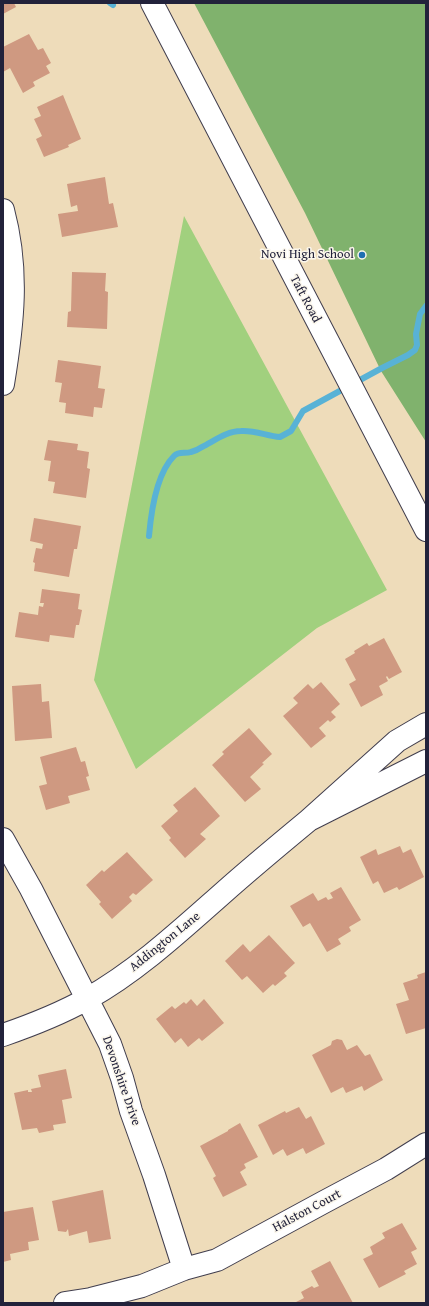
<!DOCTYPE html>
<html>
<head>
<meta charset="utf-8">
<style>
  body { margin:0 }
  #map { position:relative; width:429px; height:1306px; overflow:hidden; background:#eedcba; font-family:"Gentium Book Plus",serif }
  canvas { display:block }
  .frame { position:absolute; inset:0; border:4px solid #22223b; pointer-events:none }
</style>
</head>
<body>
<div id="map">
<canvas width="429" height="1306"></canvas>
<div class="frame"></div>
</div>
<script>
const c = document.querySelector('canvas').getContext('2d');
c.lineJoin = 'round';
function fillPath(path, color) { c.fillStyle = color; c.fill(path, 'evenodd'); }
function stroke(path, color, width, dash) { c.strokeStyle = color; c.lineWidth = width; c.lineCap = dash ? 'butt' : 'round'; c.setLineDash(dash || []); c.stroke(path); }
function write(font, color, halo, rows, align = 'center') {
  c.font = font + ' "Gentium Book Plus",serif'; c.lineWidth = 3; c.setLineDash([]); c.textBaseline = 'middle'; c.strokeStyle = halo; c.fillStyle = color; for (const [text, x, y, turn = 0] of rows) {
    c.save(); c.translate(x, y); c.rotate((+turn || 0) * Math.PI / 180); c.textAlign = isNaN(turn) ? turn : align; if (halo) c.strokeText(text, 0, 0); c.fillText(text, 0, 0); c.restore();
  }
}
fillPath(new Path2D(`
  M184,216L387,590L317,628L136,769L94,680Z`), '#a1d07e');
fillPath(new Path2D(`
  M194,3H426V442L381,371L305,213Z`), '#80b26d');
stroke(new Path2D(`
  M110,3L113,5
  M149,536C151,513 156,474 174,456C179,451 185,454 191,452C195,451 199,449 202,447C214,441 227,431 241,431C255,430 267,436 280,437L291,431L303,411L382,368L408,355L415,350L417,345L416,334L420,314L426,306`), '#58b2d6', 6);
fillPath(new Path2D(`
  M3,3H14L16,7L3,14Z
  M29,34L38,50L43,48L51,63L46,66L50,73L33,82L35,86L23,93L10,68L3,72V47Z
  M63,95L81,139L68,145L69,147L44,157L36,139L42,136L34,119L41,116L37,107Z
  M105,177L109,204L113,203L118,227L62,237L58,214L78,211L77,205L71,207L67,184Z
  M72,272L106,273L105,291L108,292L107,329L67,327L68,312L71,311Z
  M58,360L101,366L98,388L105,389L102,408L94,407L93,417L65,413L66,403L59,402L62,383L55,382Z
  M48,440L78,444L77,450L89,452L87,468L90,469L86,498L53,493L55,482L48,481L51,461L44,460Z
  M34,518L81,526L77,549H74L69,577L34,571L35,563L33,562L36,548L42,549L43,544L30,541Z
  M42,589L80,594L78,609L82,610L79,625H76L74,638L50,635L49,642L15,637L19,612L38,615L39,606L43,607L44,603H40Z
  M384,638L402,672L389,679L387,676L386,677L388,681L379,686L383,695L361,707L349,684L356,680L345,659L355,653L354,651L367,643L369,646Z
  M321,682L340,704L331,712L336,717L330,722L328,720L319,728L326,736L311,748L283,716L298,703L293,698L308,684L313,689Z
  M41,684L42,702L49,701L52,738L15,741L12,686Z
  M249,728L272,754L262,763L264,764L250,777L261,789L245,802L212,765L224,754L222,752Z
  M76,747L81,762L85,761L89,776L86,777L90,790L68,796L70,803L46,810L39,786L47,784L40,757Z
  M195,787L220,816L200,834L206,839L185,858L169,840L171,838L161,826L178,811L173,805Z
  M400,846L403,853L411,849L424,877L399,890L397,887L384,893L378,881L373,884L360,857L376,849L378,855Z
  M127,852L153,880L136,895L133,893L129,897L132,901L112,919L99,904L101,902L86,885L102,870L104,872Z
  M341,887L361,920L349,927L351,931L338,939L341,944L327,952L310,923L303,927L290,906L313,893L318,901L326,897L328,900L333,898L330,893Z
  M269,935L295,963L284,973L287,976L275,986L273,984L263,993L247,976L242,980L225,961L243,944L250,952Z
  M426,972V1028L406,1034L396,1004L409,1000L403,983L418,978L417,975Z
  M191,999L197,1006L204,999L224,1023L202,1041L199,1038L188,1047L181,1038L175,1043L156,1019L172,1006L175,1009L184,1002L186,1004Z
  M337,1039L342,1040L347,1050L357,1045L365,1056L370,1054L383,1080L364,1091L362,1086L346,1093L343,1087L331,1093L312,1055L331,1045L332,1041Z
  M66,1069L72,1098L62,1100L66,1123L53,1125L54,1130L39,1133L37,1128L22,1130L14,1093L28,1090V1092H32L31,1089L41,1087L38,1075Z
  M299,1107L306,1119L311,1116L325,1144L306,1154L303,1148L287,1156L283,1149L273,1155L258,1125L285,1111L286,1113Z
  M240,1123L258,1157L244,1164L246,1168L240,1172L247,1185L223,1197L213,1178L216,1176L200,1146L228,1131V1130Z
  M103,1190L111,1239L89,1243L87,1231L69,1236L68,1229L66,1232L58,1231L52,1201Z
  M33,1207L39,1240L28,1242L29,1250L10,1254L11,1260L3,1262V1212Z
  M402,1223L417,1249L411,1252L417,1264L404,1271L406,1274L379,1288L363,1259L373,1254L370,1247L385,1238L382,1233Z
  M330,1261L353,1303H294L304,1298L301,1292L312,1286L314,1288L319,1286L311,1271Z`), '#cf9981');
const minor = new Path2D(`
  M152,3L426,530
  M3,210C19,270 13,323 3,384
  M426,724L397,741L309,820L426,761
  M3,839L31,889L110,1044L122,1078L131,1111L154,1175L184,1269
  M3,1035C32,1025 60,1014 87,999C137,971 180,931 223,893C251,868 280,844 309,820
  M65,1303L91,1299L142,1286L184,1269L217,1260L324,1202L386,1169L426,1144`);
stroke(minor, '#413e4e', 24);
stroke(minor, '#fff', 22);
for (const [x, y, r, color] of [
  [362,255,4,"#1f6fb2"]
]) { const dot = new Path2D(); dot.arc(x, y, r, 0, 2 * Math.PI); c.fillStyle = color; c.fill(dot); stroke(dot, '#fbf7ec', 1.5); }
write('13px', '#22223b', '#fbf7ec', [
  ["Novi High School",354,255]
], 'right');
write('13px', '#22223b', '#fbf7ec', [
  ["Taft Road",305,299,62],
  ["Addington Lane",165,942,-39],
  ["Devonshire Drive",121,1081,71],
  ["Halston Court",307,1211,-28]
]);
</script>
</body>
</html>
